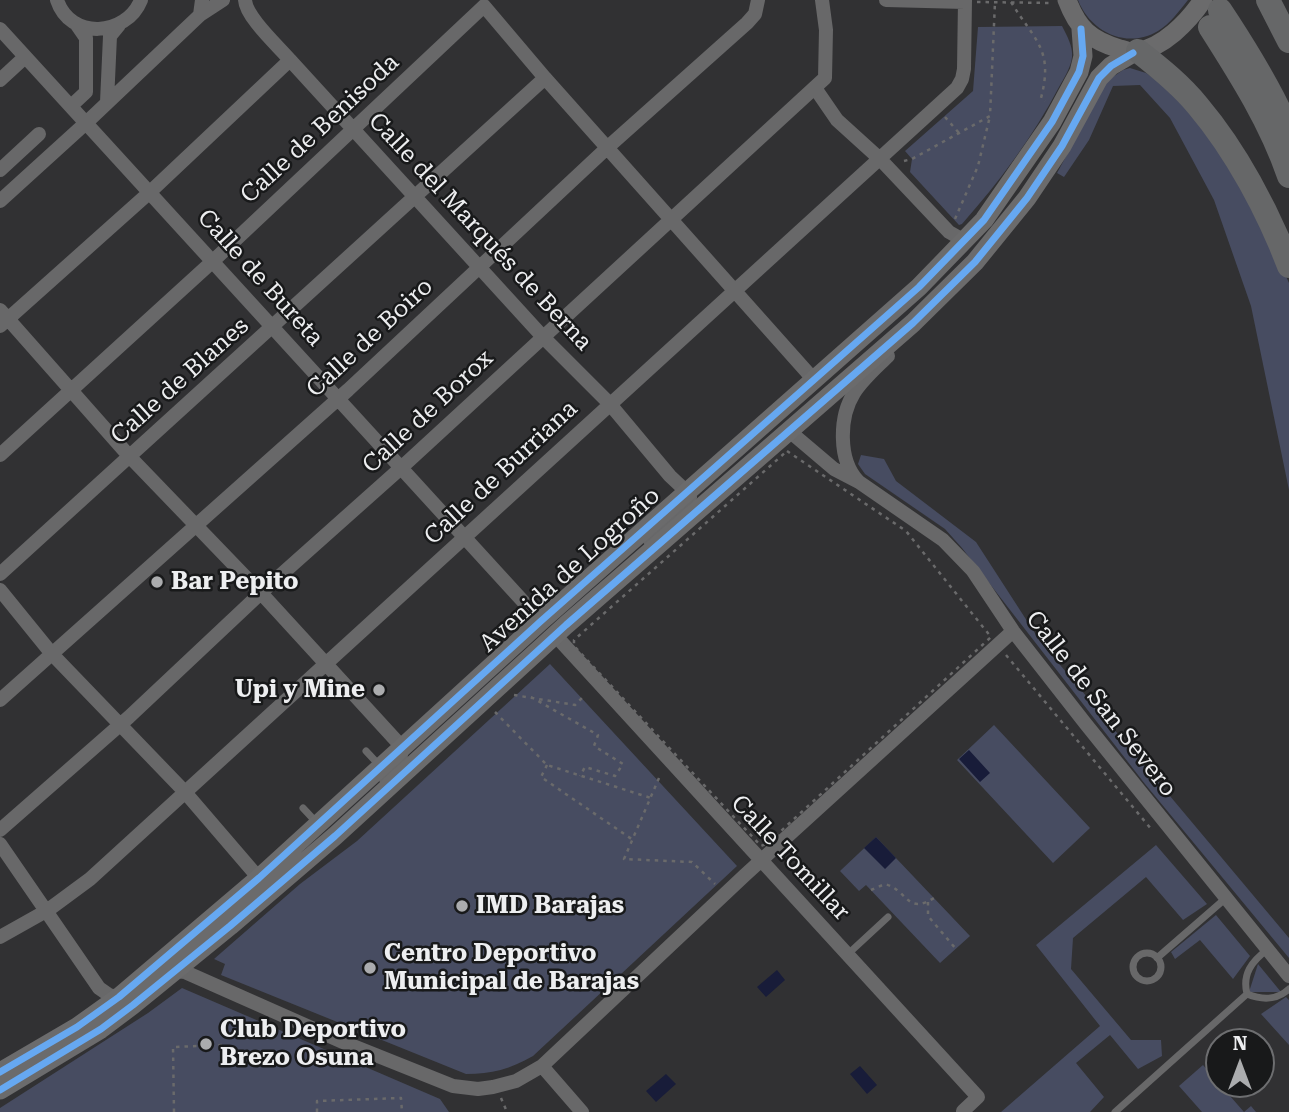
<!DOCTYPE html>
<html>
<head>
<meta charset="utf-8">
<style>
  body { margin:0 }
  #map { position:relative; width:1289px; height:1112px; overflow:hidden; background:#313133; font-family:"Roboto Serif",serif }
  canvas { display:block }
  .north { position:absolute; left:1205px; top:1028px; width:70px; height:70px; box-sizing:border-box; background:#18191a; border:2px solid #6d6e70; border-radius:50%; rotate:0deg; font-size:19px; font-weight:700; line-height:28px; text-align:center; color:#edeef0 }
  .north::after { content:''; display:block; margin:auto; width:24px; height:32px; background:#abacae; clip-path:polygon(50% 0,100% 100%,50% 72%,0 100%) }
</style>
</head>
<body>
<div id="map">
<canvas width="1289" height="1112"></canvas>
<div class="north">N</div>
</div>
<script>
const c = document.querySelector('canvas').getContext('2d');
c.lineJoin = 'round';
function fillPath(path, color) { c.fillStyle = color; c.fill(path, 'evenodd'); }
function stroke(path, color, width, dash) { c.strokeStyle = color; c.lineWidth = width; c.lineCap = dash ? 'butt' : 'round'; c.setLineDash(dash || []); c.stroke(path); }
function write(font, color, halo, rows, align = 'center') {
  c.font = font + ' "Roboto Serif",serif'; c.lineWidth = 5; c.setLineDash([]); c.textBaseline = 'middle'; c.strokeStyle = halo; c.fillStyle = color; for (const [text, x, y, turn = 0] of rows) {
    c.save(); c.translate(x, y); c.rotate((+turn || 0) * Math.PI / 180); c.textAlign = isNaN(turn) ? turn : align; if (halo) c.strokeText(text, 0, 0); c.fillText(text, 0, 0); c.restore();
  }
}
fillPath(new Path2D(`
  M1078,0H1188C1179,11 1170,24 1158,31C1126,50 1090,31 1078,0Z
  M1062,26C1067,36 1073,46 1072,57C1071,67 1064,78 1059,87C1033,137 999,182 962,224L959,225L910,172L912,159L905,151L973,91L978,27Z
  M1130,68L1146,73L1181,97L1250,197L1289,283V490L1251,306L1214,200L1170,118L1140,85L1113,86L1089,140L1064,177L1057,173L1107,81L1123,70Z
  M861,455L884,459L896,481L976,542L1040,641L1289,938V958L1145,784L962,548L945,529L865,474L858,464Z
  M550,664L737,866L533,1056C510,1069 492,1074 466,1074L221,975L225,964L214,959L300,884L357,841Z
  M994,725L1090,828L1053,863L957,760Z
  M876,837L970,936L940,963L866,885L859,891L840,871Z
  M1156,845L1207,904L1183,920L1146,877L1073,938L1071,969L1131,1040H1161L1162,1056L1138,1069L1110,1035L1076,1063L1104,1097L1090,1112H1001L1100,1026L1036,945Z
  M1216,915L1250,956L1233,979L1200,940L1175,959L1171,952Z
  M1258,964L1281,992H1249Z
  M182,988L440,1099L449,1112H0V1108L148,1013Z
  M1286,997L1289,1000V1045L1261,1014Z
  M1203,1065L1244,1112L1251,1106L1256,1112H1202L1179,1086Z`), '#474c61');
fillPath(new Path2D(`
  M969,750L990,773L980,782L959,759Z
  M876,837L896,858L885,869L864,848Z
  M777,970L785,980L766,997L757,987Z
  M860,1066L877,1085L867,1094L850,1074Z
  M666,1074L676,1084L656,1102L646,1091Z`), '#181c39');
stroke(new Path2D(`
  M977,2L1051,3
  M1011,2C1034,40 1054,49 1041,98L1045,101
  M945,117L959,133
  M904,161L912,159L990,116L995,2
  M955,219L978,166L990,116
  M787,451L906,531L991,637L768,843L761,846L574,646V640Z
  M1006,655L1152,830
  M514,695L575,705L583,697
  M531,697L598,735L594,746L623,764L615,776L585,767L580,776
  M495,712L547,765L651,798
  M547,765L541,777L633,840
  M659,778L624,859L692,862L715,884
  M871,890L885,884C909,891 906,915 934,898
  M928,902V916L956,949
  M501,1098L507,1112
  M174,1112L173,1047L223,1045
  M317,1112V1101L401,1098L402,1112`), '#6a6a6b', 2.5, [3.5, 5]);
stroke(new Path2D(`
  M366,751L380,766
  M303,808L317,823
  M1267,950C1252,961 1242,974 1247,994C1262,1000 1276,1001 1289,989
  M1133 967a14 14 0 1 1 28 0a14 14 0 1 1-28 0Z
  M848,954L888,917
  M1157,958L1226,898
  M1115,1112L1247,994`), '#686869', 7);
stroke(new Path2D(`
  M57,0C70,40 126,37 141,0
  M245,0C246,17 278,46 290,60L543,337L609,403L670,476L687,492L690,497L688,504L650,540
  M886,0L965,2
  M484,6L545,78L815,381
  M200,15L223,0
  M0,29L541,621
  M0,80L25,57
  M815,88L837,120L880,159L949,232L965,241
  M107,102L110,36L119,25
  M71,106L86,92V38L77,25
  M0,170L39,134
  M0,201L87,122L200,15L202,0
  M0,310L130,457L261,593L402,747L400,762L386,779
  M0,326L150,192L290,60
  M788,430L834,469L859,482L943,540L973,571L1013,631L1085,723L1289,976
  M0,455L213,261L484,6
  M858,481C838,460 839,417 854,393C863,379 877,367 888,356
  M0,574C182,410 362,243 545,78
  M0,590L52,654L184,791L263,883
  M555,635L978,1097L963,1111
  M0,700L348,390L608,147L747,23L755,14L758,0
  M0,830L129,717L264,590L402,467L825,78L826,30L822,0
  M0,844L99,988L109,995L119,997
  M0,937L48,910L90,879L957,88L962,79L964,69L965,0
  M176,971L185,972L343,1042L453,1086L478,1089L493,1087L516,1081L542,1066L745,875L1013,631
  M542,1066L582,1112`), '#686869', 14);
stroke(new Path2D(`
  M1067,0C1078,29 1090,40 1120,49C1125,50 1131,53 1136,52C1163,48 1188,22 1203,0
  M0,1072L77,1027L119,997L259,878L541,621L919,287L984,220L1052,122L1079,72L1083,56L1081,29
  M0,1090L101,1029L133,1005L230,926L335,836L566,625L913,323L975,262L1027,198L1062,146L1099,78L1111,66L1133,53`), '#6b6b6c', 19);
stroke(new Path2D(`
  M1268,0L1289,41
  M1220,10C1246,49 1270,88 1289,131
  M1210,27C1240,74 1271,123 1289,176
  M1138,51C1160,68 1181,85 1198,106C1236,151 1268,211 1289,266`), '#666768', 24);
stroke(new Path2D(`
  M0,1072L77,1027L119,997L259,878L541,621L919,287L984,220L1052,122L1079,72L1083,56L1081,29
  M0,1090L101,1029L133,1005L230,926L335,836L566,625L913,323L975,262L1027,198L1062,146L1099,78L1111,66L1133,53`), '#66a8f1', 7);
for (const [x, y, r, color] of [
  [157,582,7,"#abacae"],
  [379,690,7,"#abacae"],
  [462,906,7,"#abacae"],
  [370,968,7,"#abacae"],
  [206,1044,7,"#abacae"]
]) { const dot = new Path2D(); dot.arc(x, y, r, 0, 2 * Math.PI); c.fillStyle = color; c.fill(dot); stroke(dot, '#18191a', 2.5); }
write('24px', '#edeef0', '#18191a', [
  ["Calle de Benisoda",320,129,-43],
  ["Calle del Marqués de Berna",480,232,47],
  ["Calle de Bureta",260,278,48],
  ["Calle de Boiro",370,338,-43],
  ["Calle de Blanes",180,381,-42],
  ["Calle de Borox",428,412,-43],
  ["Calle de Burriana",501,473,-43],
  ["Avenida de Logroño",570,570,-42],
  ["Calle de San Severo",1101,704,52],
  ["Calle Tomillar",790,858,47]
]);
write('bold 24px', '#edeef0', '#18191a', [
  ["Bar Pepito",171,582],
  ["Upi y Mine",365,690,"right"],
  ["IMD Barajas",476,906],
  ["Centro Deportivo",384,954],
  ["Municipal de Barajas",384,982],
  ["Club Deportivo",220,1030],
  ["Brezo Osuna",220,1058]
], 'left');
</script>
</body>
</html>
